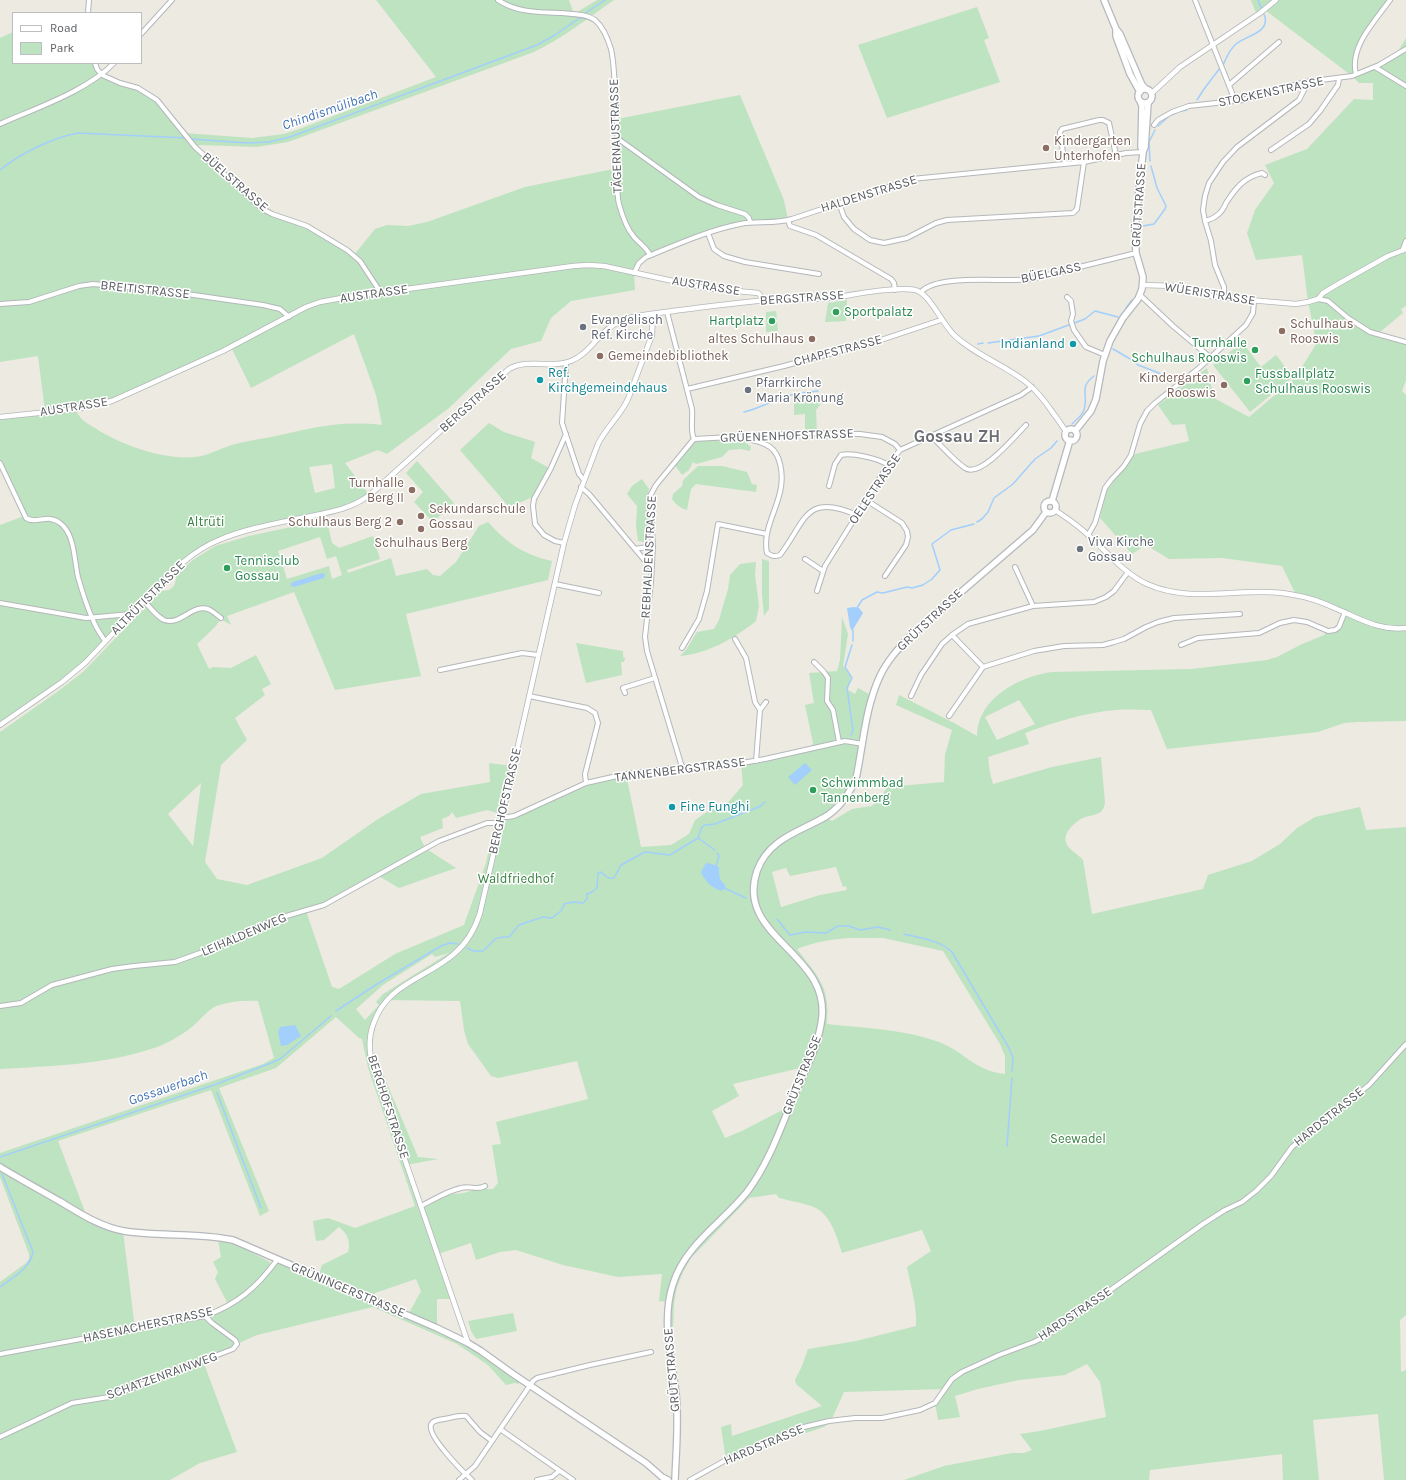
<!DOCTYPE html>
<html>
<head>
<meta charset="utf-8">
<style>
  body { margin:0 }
  #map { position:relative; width:1406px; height:1480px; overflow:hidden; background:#eceae1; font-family:Karla,sans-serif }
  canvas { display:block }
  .legend { position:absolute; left:12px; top:12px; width:130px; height:52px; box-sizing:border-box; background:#fff; border:1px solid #bdbec0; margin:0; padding:5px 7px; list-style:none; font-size:12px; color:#5a5d61 }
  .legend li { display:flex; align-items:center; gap:8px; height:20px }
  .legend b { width:20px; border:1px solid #bdbec0 }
</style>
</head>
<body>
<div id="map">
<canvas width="1406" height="1480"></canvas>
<ul class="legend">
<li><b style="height:5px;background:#fff"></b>Road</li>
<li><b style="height:11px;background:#bee3c0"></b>Park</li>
</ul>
</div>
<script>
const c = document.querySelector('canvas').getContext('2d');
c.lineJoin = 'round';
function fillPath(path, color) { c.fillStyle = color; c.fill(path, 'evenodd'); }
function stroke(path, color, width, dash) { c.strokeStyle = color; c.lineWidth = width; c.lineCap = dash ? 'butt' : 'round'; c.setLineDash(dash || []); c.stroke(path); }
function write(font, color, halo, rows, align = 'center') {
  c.font = font + ' Karla,sans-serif'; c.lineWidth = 3; c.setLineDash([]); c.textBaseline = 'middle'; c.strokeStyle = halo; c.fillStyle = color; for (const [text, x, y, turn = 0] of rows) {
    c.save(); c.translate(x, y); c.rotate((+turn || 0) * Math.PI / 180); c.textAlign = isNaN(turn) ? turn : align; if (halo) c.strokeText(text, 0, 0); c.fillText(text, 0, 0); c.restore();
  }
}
fillPath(new Path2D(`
  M376,0H569L574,14L597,0H614C588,18 563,38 534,52L288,142L257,147L200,145L195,147L264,210L298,222L354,255L375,229L387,225L408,226L427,222L525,187L618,168L617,119L740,95L784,200L788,220L730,226L643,258L634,273L635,290L571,301L551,318L541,341L511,349L449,408L387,454L378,450L345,463L370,496L348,507L235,533L190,557L85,663L0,725V525L24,516L0,463V417L45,411L38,356L0,362V38L13,32V63H95L102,75L138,88L157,100L184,133L252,138L284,134L302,128L436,77ZM354,334L376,395L382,425C340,420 312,428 271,437C259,439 247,441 235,444C222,447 209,456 195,457C163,460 121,445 95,428C87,424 78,418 76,409L117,399L231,347L251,388ZM332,464L335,488L315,493L309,467Z
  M1251,0H1390L1359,44L1356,74L1375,67L1397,53L1406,38V306L1401,309L1403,313L1380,332L1379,335L1406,342V380L1402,391L1406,395V721L1357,722L1344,723L1318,732L1167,749L1151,710C1140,710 1128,709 1117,710C1086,712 1055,722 1025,733L1029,744L988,757L990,773L993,784L1052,767L1101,757L1105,803C1104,807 1103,811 1099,813C1093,816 1086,816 1081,819C1074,823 1063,833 1066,842C1067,849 1078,854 1083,860L1092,914L1203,889L1208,875L1252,861L1280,844L1297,828L1315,817L1360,807L1366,830L1406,827V1315L1400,1320L1401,1372L1406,1370V1480H1384L1378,1414L1313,1420L1319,1480H1283L1282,1454L1150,1470L1149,1480H904L944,1466L1012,1453H1024L1032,1450L1020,1434L1040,1431L1106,1417L1100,1382L1087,1364L1065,1375L1019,1380L978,1389L955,1396L960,1417L938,1420L935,1403L945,1389L844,1392L831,1421L824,1427L794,1437L792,1431L726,1460L721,1427L731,1424L732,1436L822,1406L796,1384L795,1380L802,1366L808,1349L856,1341L916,1326C917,1306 911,1287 907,1267L931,1251L922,1230L842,1253C837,1237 831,1216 816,1208C805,1203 791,1201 779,1198L776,1194L749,1198L691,1258L683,1272L677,1287L674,1303L673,1327L668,1328L669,1302L659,1301L662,1274L618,1277L563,1265L516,1250L500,1252L476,1260L471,1243L438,1254L453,1299H437V1328L468,1343L521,1380L518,1384L515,1383L506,1385L488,1365L457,1344L373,1307L257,1335L237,1344L233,1349L203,1361L237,1452L200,1463L170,1480H0V1282L26,1263L29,1259V1254L0,1177V1153L263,1064L274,1058L258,1001C244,1000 230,1001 216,1006C208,1010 200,1020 193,1026C181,1036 165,1045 151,1049C102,1065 51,1066 0,1069V732L57,692L83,672L158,594L161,591L169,590L173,587L175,583L177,574L180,571L193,560L215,546L249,536L324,520L327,521L332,543L339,548L373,536L380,559L347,570L348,573L391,558L396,576L427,569L433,575L440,576L456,562L479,526L488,522C507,543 524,555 552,561L548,580L406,614L421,676L335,690L294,592L227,616L231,625L221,619L215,627L197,644L209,669L213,667L231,668L256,655L271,684L262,689L265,695L235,718L247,740L221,765L205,862L217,879L247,885L322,858L378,819L421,794L490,782L489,763L513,766L502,816L508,817L586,783L626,774L641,847L671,845L689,834L695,820L710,810L725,806L743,785L741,763L811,748L813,743L805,705L814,703L809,673L837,671L840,660L842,617L848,634L843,666L851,677L848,690L855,694L858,688L869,694L859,743L863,744L850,790L826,817L832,821L852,809L872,806L883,794L887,787L944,782L945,755L952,730L896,705L899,695L954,723L977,736C977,699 1019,676 1052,672L1192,669L1267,660L1277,657L1300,645L1324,635L1328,631L1339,627L1345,612L1336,608L1297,597L1282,566L1222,558L1169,559L1146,545L1132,554L1100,518L1107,490L1135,454L1189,441L1185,424L1172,425L1158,405L1207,368L1214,398L1249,417L1295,378L1315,346L1314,330L1308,302L1302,255L1256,260L1247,233L1255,210L1274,183L1265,165L1307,149L1354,99L1373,100V83H1359L1352,76L1265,10L1257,15ZM320,537L327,559L336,556L342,575L332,579L329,566L287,579L278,551ZM1019,700L1035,724L997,740L985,717ZM201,783V784L193,846L168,814ZM487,810L497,813L486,863L464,925L395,954L339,989L332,987L306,911L332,901L377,875L399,888L456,868L425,848L420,837L443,828L442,819L449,816L452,812L456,818ZM836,867L843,887L846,886L847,890L820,895L781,907L772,872L786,868L790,876ZM850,938H883L943,951L1000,1044L1005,1056V1074C973,1071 964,1050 936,1041C902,1029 863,1028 827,1024C830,986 819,978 797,949C815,942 831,939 850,938ZM449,953L383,994L376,1002L379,1005L365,1020L356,1009L383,985L432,954L435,957ZM386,1000L460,1001L464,1030L468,1044L491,1076L498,1078L577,1061L588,1099L496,1122L501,1144L492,1145L498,1183L493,1189H476L464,1193L445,1195L421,1206L406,1165L438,1159L418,1157L380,1067H373L370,1034ZM336,1017L359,1038L362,1039L368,1068L415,1206L355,1228L328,1218L313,1221L316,1241L324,1240L339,1227C348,1234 351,1242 348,1252L322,1265L318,1277L277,1260L269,1270L270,1262L239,1246L218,1240L221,1257L213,1262L218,1272L215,1279L229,1306L192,1319L135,1329L123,1231L87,1217L58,1141L211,1090L260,1216L269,1211L219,1088L276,1068ZM800,1068L790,1097V1106L742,1131L725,1138L712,1111L739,1096L733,1084ZM416,1279L421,1291L408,1315L372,1300L375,1293Z
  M977,7L989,38L984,40L1000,82L887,118L858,45Z
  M847,300L846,321L825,322L828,303Z
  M776,311L778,331L766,332V312Z
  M1239,338L1261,367L1276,355L1293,377L1250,412L1213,365L1239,345L1236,340Z
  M823,396V401L816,410L817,433H805V414L794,415V403L799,397L818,399Z
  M489,423L504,432L535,442L531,458L549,468L533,497L509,507L460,450Z
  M734,436L743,440L751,447L750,451L741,449L729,450L722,457L696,464L693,462L689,470L682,475L674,464L694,439Z
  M417,461L454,503L433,522L414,502L423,492L406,473Z
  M698,466H722L747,472L752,484L757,485L756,492L696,484L691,489L687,510C682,509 675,504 672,499L673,494L682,486L683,480Z
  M642,479L649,489C644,504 654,533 644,542L638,541L636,526L637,506L627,494L632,486Z
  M762,559L769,561V609L764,616L762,595Z
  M756,562L755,575L759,606L756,621C735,638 707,654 680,656L686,650L697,632L714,629L719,620L723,606L728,589L730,575L740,564Z
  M576,643L623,651V657L625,658L624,662H621L622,675L586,683Z
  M513,1313L517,1331L476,1339L471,1331L468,1321Z`), '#bee3c0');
fillPath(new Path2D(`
  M322,573L325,574L324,578L294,587L291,586V583L293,582Z
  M854,607L859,608L863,613L852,631L850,627L847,608Z
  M805,763L812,770L795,785L788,777Z
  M706,863L712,864L719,867C719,876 719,880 726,886L722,891C711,887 706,883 701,872Z
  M295,1025L301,1036L287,1045L281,1046L278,1032L280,1027Z`), '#a2cffb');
stroke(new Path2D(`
  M584,14L605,0
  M1223,65C1227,57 1229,50 1236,44C1245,36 1269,33 1265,17C1263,11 1260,6 1258,0
  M1197,100L1204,89L1220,68
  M1182,111L1187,110
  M1171,115L1176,113
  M1158,126L1168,117
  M191,139L248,143L269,142L290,137L537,45L555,35L581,17
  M1150,161L1149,142L1155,130
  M0,170C21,153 52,138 78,133L187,138
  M1143,226L1154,224L1165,209L1166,206L1157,188L1151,166
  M1126,308L1132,300
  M1121,315L1125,310
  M988,343L1039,336L1085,319L1095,311L1118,317
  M978,344L983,343
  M1113,349L1132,360L1138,365L1159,373L1169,382
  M744,412C757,409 768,403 780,398C792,394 806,392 818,391
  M1072,424C1076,420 1082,416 1084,410C1089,394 1078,388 1094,376
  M977,522L982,519L988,512L994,498L1013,484L1035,459L1051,448L1057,441
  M857,608L862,600L877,592L883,593L907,587L912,588L923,585L932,579L940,570L932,544L951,530L974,524
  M853,641V630
  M851,735L853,730L847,688L852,678L845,667L852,645
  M698,838L715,850
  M716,866L719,856L717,853
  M724,888L746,898
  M777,919L790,935L806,932L826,933L838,926H849L860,930L878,927L890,930
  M904,934C920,938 940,940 952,952L1009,1048L1013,1058L1012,1071
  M467,948L474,951H483C494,942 492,936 509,937L519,925L543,917L552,918L562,910L564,904L574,902L583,903L587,899V894L592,892L597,888L598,873L601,872C605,876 608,879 614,878L621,865L645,852L670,855L698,838L702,827L705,825L715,824L761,806L765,802
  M336,1011L374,986L441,946L450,943L458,944
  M217,1093L261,1208
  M1007,1146L1012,1078
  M0,1157L214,1085L271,1063L280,1059L331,1016
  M0,1287C13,1277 30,1269 33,1252L2,1174`), '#a2cffb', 1.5);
const minor = new Path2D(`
  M498,0C517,13 540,12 562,13C573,14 586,14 595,20C603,27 608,39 611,49C614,62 614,76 615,88C617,115 618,141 618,168C618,180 616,192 619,204C622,215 627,229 634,237C640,244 646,247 650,255
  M1195,0L1232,93L1234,101
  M88,13L89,0
  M141,34L172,0
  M95,63L97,69L102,75L120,83L138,88L157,100L195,147L261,208L272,214L307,226L347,250L360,261L381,293
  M1375,67L1406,86
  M1356,74C1349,47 1375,21 1390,0
  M1229,85L1279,42
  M0,124C36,108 87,91 114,63
  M1154,125L1158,120L1172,112L1189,106L1243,100L1305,82L1352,76L1379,65L1406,49
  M617,138L699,197L717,205L745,214L749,218L750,222
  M1271,150L1309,124L1320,111L1338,85L1339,79
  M1065,163L1060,135V132L1062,129L1099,120H1103L1109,123L1116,155
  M839,203L844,217L854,229L870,240L884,243L907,238L936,223L947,220L1073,213L1077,209L1084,162
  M788,220L790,226L816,235L891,279L894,283L895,290
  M1205,221C1208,220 1213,219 1216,216C1221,213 1224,208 1226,203C1235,189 1244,177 1262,173L1265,175
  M708,233L714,249L724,256L745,262L819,274
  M1403,249L1406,241
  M634,273L639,263L646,257C676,245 709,230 740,224C757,221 775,224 792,219L912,179L1084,162L1126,153L1143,152
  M921,292C938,273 1005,283 1031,279L1136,253
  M1140,295L1173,326L1211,358
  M1067,297L1071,301L1073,314L1071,321L1074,330L1086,347L1105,355
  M1224,298V287L1215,265L1211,241L1205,221L1203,210L1205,196L1209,183L1223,162L1237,147L1299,100L1305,88V82
  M1318,299L1328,301L1348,318L1370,332L1406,342
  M0,304L29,302L79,286L93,284L159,290L263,305L280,309L289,317
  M667,312L692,409C693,418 690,432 694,439
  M566,363L562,423L579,474L584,480
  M687,389L784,366L881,340L941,320
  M734,436C746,439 760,440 770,447C781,455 783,474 781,487C778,509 762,530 767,553C772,556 774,557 780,555C806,521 805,492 857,515
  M931,436C942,446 953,460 965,468C980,479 1016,435 1026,425
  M694,439L805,433L860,434L882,437L895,444L900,450
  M0,463L26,518C36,525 48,513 60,523C75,534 74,560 78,577C82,591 87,607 93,620C96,628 101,635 105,641
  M829,486L835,464L841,455C851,452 880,459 888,465
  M581,487L589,494L651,568
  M866,500L902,523L907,531L908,537L906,545L885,576
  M1088,535L1095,523L1105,488L1111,480L1124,466L1131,455L1140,424L1147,411L1155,403L1199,368L1246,325L1253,313L1254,301
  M564,543L555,541L544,535L535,524L533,506L534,499L551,468L566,434
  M635,549L653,546
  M805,559L823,571
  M1015,567L1033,606
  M555,584L599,593
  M817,591L825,566L888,465L900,450L1021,395L1032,387
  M144,601C150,607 156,616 164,620C180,626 192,604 208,609C213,611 217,615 221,618
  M0,603L86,618L131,614
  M952,635L983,667
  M735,639L746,658L755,702L760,710L756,761
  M1181,645L1198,638L1259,633L1280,623L1294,620L1307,622L1328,631L1335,630L1339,627L1345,612
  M682,648L699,619L707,591L718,524L767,534
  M814,662L824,672L828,678L827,701L833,710L839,742
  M440,670L522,653L538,655
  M625,693L623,688L655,678
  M529,696L587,708L595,713L598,723L585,774L586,783
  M911,696L921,675L942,644L952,635L968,624L1033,606L1094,602L1106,597L1114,591L1128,572
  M760,710L766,702
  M949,716L983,667L1034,651L1064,646L1103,645L1114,642L1124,639L1146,627L1158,622L1174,618L1240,614
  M682,767L647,651L645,637L651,582L653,546L650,496L656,485L694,439
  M502,816L508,817L514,816L586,783L626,774L682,767L725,766L765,759L845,741L863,744
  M0,1006L21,1003L52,985L112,969L134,966L175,962L200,953L276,919L324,905L439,841L487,823H500
  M421,1206C433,1200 447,1191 461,1188C470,1185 477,1191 485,1186
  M0,1354L205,1316C238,1304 257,1287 277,1260
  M500,1429L573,1480
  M0,1437L72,1403L109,1397L233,1349L237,1344L235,1340L212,1323L205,1316
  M459,1480L475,1466L533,1381L537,1378L590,1365L651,1352
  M472,1480C463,1472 427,1436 431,1425C432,1420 440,1420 444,1419C451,1418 459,1415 466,1416L480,1432L492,1441
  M537,1480L552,1477L559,1471
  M690,1480L726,1460L804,1427L829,1421L855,1418H882L920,1410L935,1403L952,1379L962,1372L999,1355L1034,1342L1046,1336L1203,1224L1225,1210L1242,1202L1256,1191L1271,1176L1292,1147L1369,1085L1406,1044`);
const tertiary = new Path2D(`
  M1152,93L1180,67L1260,13L1276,0
  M1143,285L1175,286L1215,297L1296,304L1308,302L1318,299L1323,293L1338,284L1388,256L1406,249
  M0,417L76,409L112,401L223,351L306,307L320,302L342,298L573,266L588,265L604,266L705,288L758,293L760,295L763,301
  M1055,510C1067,518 1079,526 1089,536C1107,552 1125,574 1147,584C1193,605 1246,585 1294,595C1308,597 1324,603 1337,609C1360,619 1380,631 1406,628
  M0,725L62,682L85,663C105,642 125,620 146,599C168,576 189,552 219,540C245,529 273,524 301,518C325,513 352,510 372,493L509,369C529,358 551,369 571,361C592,353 600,327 626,319C643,313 663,313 680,310C714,306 748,301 781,299C800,298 820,300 839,297C854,294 905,285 918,291C931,297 942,323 954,335C975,355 1003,364 1026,382C1037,391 1045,401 1053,413C1058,419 1061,425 1066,431
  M468,1343L373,1067C369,1053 368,1039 373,1025C386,984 425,979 454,954C467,943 475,929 480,913L564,543L575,505L598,444C606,428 620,416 628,399L652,335L653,314`);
const secondary = new Path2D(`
  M1104,0L1116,29L1120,34L1142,85L1146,89
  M1116,30V36L1130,74L1140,92
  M1138 96a7 7 0 1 1 14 0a7 7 0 1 1-14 0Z
  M1140,101L1142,106L1141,147L1143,152
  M1065 435a6 6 0 1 1 12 0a6 6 0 1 1-12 0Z
  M1075,431L1091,411L1096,399L1103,361L1110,341L1123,318L1138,299L1142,289L1143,277L1136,253L1135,229L1143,152L1145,147L1148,103
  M1044 507a6 6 0 1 1 12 0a6 6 0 1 1-12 0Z
  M1052,501L1070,440
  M0,1167C20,1179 40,1190 61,1202C81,1214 101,1227 124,1231C160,1237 197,1232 233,1240L437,1328L468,1343L481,1351L513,1374L646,1463L662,1477L668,1480
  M675,1480C676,1452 679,1422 676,1394C672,1358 661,1320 673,1284C685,1245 722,1223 747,1192C769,1163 781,1127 795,1093C805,1071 817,1048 821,1024C835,953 734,939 757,871C768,839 799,832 825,817C840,808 849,794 856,779C863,746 865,708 880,676C887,661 898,649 909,637L1033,530L1046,512`);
stroke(minor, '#b4b7bb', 6);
stroke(tertiary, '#b4b7bb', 6);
stroke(secondary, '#b5b8bd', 8);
stroke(minor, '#fff', 4);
stroke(tertiary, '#fff', 4.5);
stroke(secondary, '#fff', 5.5);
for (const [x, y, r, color] of [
  [1046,148,4,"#8d6e63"],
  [836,312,4,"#2e9e5b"],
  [772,321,4,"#2e9e5b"],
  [583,327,4,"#6b7280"],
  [1282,331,4,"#8d6e63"],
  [812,339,4,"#8d6e63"],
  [1073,344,4,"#0f9aa8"],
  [1255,350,4,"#2e9e5b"],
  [600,356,4,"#8d6e63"],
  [540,380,4,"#0f9aa8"],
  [1247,381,4,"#2e9e5b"],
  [1224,385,4,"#8d6e63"],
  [748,390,4,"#6b7280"],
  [412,490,4,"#8d6e63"],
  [421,516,4,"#8d6e63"],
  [400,522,4,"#8d6e63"],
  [421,529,4,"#8d6e63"],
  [1080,549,4,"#6b7280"],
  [227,568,4,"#2e9e5b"],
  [813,790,4,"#2e9e5b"],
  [672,807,4,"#0f9aa8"]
]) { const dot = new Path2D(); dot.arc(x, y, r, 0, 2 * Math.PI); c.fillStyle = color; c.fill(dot); stroke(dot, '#fff', 1.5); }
write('13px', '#5a5d61', '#fff', [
  ["STOCKENSTRASSE",1271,92,-12],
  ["TÄGERNAUSTRASSE",616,136,-92],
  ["BÜELSTRASSE",235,182,41],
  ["HALDENSTRASSE",869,194,-17],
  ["GRÜTSTRASSE",1139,205,-86],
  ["BÜELGASS",1051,273,-12],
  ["AUSTRASSE",706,286,9],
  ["BREITISTRASSE",145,290,6],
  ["AUSTRASSE",374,294,-8],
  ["WÜERISTRASSE",1210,294,9],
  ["BERGSTRASSE",802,298,-4],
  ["CHAPFSTRASSE",838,351,-15],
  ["BERGSTRASSE",473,402,-42],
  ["AUSTRASSE",74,407,-9],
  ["GRÜENENHOFSTRASSE",787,436,-2],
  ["OELESTRASSE",875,489,-56],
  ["REBHALDENSTRASSE",649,557,-87],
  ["ALTRÜTISTRASSE",148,598,-45],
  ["GRÜTSTRASSE",930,620,-43],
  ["TANNENBERGSTRASSE",680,770,-7],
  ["BERGHOFSTRASSE",505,801,-77],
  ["LEIHALDENWEG",244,935,-23],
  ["GRÜTSTRASSE",802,1075,-68],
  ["BERGHOFSTRASSE",388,1107,72],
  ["HARDSTRASSE",1329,1117,-39],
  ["GRÜNINGERSTRASSE",348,1290,23],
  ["HARDSTRASSE",1075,1314,-34],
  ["HASENACHERSTRASSE",148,1325,-12],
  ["GRÜTSTRASSE",672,1370,-95],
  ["SCHATZENRAINWEG",162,1376,-20],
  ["HARDSTRASSE",764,1445,-23]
]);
write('13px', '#785e54', '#fff', [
  ["Kindergarten",1054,141],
  ["Unterhofen",1054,156],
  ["Schulhaus",1290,324],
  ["Rooswis",1290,339],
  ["altes Schulhaus",804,339,"right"],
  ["Gemeindebibliothek",608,356],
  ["Kindergarten",1216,378,"right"],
  ["Rooswis",1216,393,"right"],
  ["Turnhalle",404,483,"right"],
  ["Berg II",404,498,"right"],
  ["Sekundarschule",429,509],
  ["Gossau",429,524],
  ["Schulhaus Berg 2",392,522,"right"],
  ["Schulhaus Berg",421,543,"center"]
], 'left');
write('13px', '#27864d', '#fff', [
  ["Sportpalatz",844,312],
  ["Hartplatz",764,321,"right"],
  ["Turnhalle",1247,343,"right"],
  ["Schulhaus Rooswis",1247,358,"right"],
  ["Fussballplatz",1255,374],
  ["Schulhaus Rooswis",1255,389],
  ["Tennisclub",235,561],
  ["Gossau",235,576],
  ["Schwimmbad",821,783],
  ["Tannenberg",821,798]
], 'left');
write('13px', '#5b616d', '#fff', [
  ["Evangelisch",591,320],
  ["Ref. Kirche",591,335],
  ["Pfarrkirche",756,383],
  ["Maria Krönung",756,398],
  ["Viva Kirche",1088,542],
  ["Gossau",1088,557]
], 'left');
write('13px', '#0d838f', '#fff', [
  ["Indianland",1065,344,"right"],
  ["Ref.",548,373],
  ["Kirchgemeindehaus",548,388],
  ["Fine Funghi",680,807]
], 'left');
write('13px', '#388240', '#fff', [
  ["Altrüti",206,522],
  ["Waldfriedhof",516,879],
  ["Seewadel",1078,1139]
]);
write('italic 14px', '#4475b3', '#fff', [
  ["Chindismülibach",330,110,-19],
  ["Gossauerbach",168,1088,-19]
]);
write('bold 17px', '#6b6f73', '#fff', [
  ["Gossau ZH",957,437]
]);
</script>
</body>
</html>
